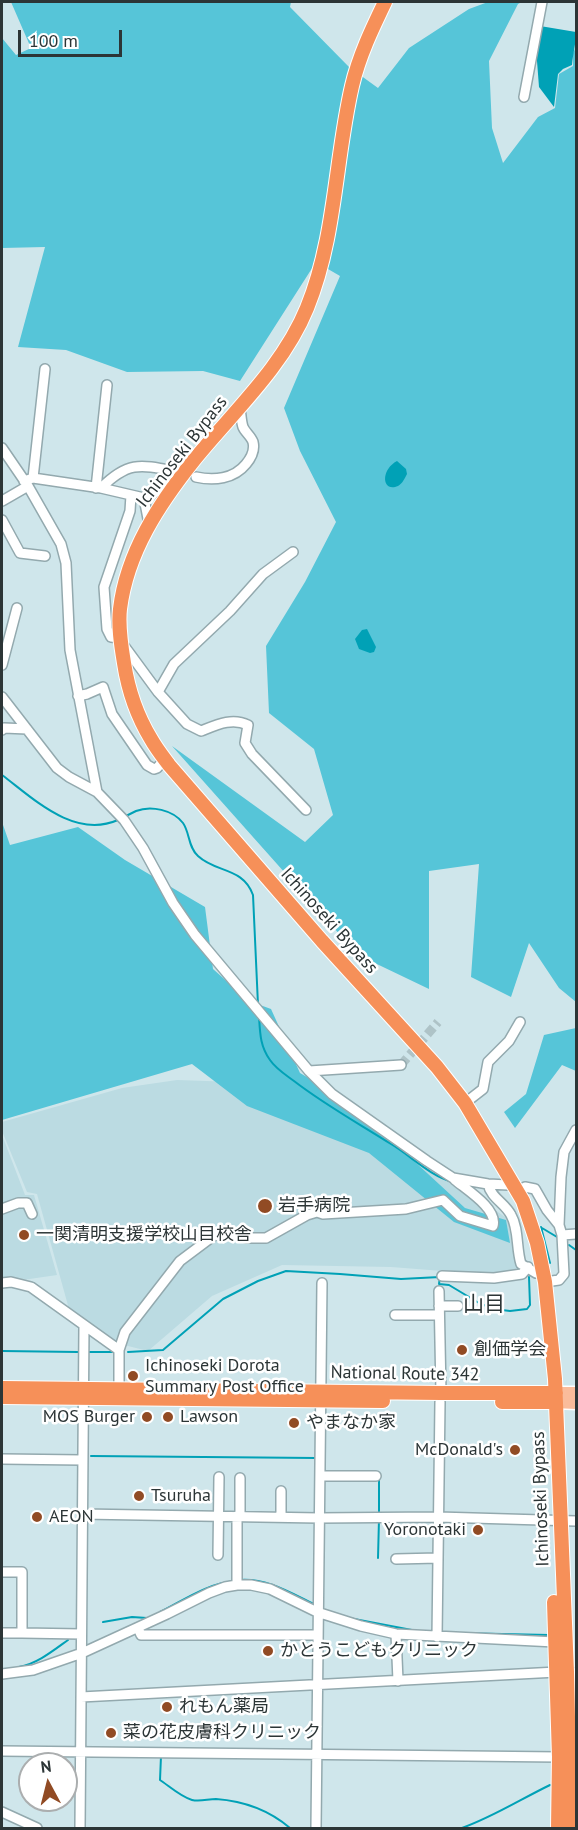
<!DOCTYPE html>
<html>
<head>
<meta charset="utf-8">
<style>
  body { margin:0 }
  #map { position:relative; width:578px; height:1830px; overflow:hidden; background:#cfe6eb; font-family:"PT Sans",sans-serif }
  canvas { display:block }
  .frame { position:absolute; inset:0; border:3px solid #2c3536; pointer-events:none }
  .north { position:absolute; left:18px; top:1752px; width:60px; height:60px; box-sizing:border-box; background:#fff; border:2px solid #abaeaf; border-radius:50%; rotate:353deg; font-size:16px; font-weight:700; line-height:24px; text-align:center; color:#2c3536 }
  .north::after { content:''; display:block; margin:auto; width:21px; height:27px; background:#914b24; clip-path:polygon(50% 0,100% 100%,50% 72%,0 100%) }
  .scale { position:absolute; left:18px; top:30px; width:104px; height:27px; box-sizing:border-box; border:3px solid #2c3536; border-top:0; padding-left:8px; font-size:18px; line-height:21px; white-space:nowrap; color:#2c3536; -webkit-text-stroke:4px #fff; paint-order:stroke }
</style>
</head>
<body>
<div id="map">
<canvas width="578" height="1830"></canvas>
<div class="frame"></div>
<div class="north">N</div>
<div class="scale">100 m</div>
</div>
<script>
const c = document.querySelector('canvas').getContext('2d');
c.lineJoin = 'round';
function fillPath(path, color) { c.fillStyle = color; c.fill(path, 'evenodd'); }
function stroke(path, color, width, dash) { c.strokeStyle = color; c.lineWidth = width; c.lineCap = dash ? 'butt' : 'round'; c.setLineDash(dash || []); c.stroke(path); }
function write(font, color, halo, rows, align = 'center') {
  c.font = font + ' "PT Sans","Noto Sans JP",sans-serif'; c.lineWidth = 5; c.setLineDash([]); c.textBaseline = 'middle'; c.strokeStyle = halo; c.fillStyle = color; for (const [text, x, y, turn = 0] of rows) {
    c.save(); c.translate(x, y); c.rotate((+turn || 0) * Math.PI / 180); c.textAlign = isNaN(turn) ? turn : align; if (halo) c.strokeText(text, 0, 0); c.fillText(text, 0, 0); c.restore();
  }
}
fillPath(new Path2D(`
  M177,1080L264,1083L460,1186L508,1219L515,1262L520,1271L494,1275L391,1267L282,1265L212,1296L148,1351L112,1342L69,1309L37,1194L27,1192L2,1131V1122L122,1088Z
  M2,1135L25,1195H34L57,1275L2,1283Z`), '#bbdbe2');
fillPath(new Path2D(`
  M11,2H291L290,7L349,67L378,88L409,48L469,9L488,2H522L518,4L489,61L492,128L503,163L538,117L555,108L559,74L573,66V53L576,47V1002L559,988L529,943L511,997L471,977L479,864L429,871V989L358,955L172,746L305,842L333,815L314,749L269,713L266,646L305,582L336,522L300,451L284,408L340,276L316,262L240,381L203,371L127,372L66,350L18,347L45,247L2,248V38L16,55L31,48Z
  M2,822L10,845L78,827L125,860L205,907L213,969L249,1001L271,1009L300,1073L351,1103L465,1208L506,1220L510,1243L454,1222L369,1153L247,1106L192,1064L2,1120Z
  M576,1028V1071L562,1065L515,1128L504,1112L526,1094L544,1035Z`), '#56c5d8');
fillPath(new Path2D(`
  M540,26L576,32C576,44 573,53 572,65L563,69L558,74L554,107L539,87L536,48Z
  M397,461L406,469L407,474C405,478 402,484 398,486C382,493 380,470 397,461Z
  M367,629L376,647L374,652L370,653L359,649L355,639L362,630Z`), '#00a1b6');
stroke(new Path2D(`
  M576,2V18
  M2,775C34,799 74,839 118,820
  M124,817C128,815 132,813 136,811C151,805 173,810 183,823C190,833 188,847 198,856C216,873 243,867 253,895L258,1005
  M259,1016C260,1033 260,1046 270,1060C276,1069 286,1075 294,1081C325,1105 358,1123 391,1144C411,1156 430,1176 453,1182
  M541,1227L550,1263
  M542,1228L557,1237
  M569,1245L576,1250
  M2,1351L78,1352
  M89,1352H114
  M128,1352L163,1350L223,1299L258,1281L286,1271L340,1274L401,1279L440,1277L439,1284L449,1285L479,1303L494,1309L510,1311L527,1309L530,1305L529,1277
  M91,1456L316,1458
  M379,1513V1480
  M378,1558L379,1519
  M240,1580C268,1578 292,1594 316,1605
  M160,1612C184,1600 208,1583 235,1581
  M349,1618L417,1631
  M103,1622L132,1617L147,1618
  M456,1633L549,1635
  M19,1667C37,1664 54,1650 68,1640
  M161,1756L160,1780C169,1786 181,1797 192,1800C200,1802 208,1799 216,1799C244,1801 270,1811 290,1828
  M462,1828C493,1817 521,1799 550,1785`), '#00a1b6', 2);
stroke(new Path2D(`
  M401,1065L438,1022`), '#aec3c7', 9, [9, 4.5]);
const minor = new Path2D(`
  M524,97L542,2
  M2,448L28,486L61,544L66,563L70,650L97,792
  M196,477C214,481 234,479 246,464C251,458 255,450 253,442C251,436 245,432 243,427C241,421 241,414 240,408
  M33,478L45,369
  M24,481L33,478L101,488L144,498L149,524
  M96,488L107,385
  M101,488C127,462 139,464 173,471
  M144,498L174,483
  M2,501L28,486
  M2,520L20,553L45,556
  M120,638L111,637L107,629L104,587L130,511L131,495
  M122,643L158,692L187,724L201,731C216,725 232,717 248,725L245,743L252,754L306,810
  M2,665L17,608
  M158,692L174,664L230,611L263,574L293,552
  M78,696L87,694L103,687L112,714L147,765L154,769L157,768L165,759
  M2,697L57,768L69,777L97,792L124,820L143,848L173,903L195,935L309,1071L332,1094L427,1161L453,1178L488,1184L508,1185
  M2,730L4,728L27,729
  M309,1071L401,1065
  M465,1103L483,1089L488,1062L509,1041L520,1022
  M488,1184C491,1198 505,1203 511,1215C519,1229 516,1248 521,1264L536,1273
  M525,1187L535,1189L547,1210L559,1225
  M2,1209L18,1203H27L32,1214
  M562,1235L576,1234
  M442,1276L494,1278L522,1274L528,1267
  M545,1282L559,1280L564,1274L562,1235L559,1225L561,1177L564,1152L576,1130
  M2,1283L11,1282L31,1287L119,1350V1388
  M439,1291L441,1393
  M439,1306H458
  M395,1315H439
  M119,1350L125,1332L180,1261L216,1234L230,1233L247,1238H266L307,1215L317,1212L323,1214L406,1209L443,1200L460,1216L493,1226C498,1209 467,1190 455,1180
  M2,1459L82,1460
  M320,1476H376
  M82,1514L319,1518L438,1517L576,1521
  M240,1516V1478
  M281,1517V1491
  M218,1555L219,1477
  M396,1559L438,1558
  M2,1572H22V1633L81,1634
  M237,1585V1516
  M138,1628L141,1635H317
  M2,1633H22
  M396,1634L398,1681
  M437,1637L440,1402
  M2,1674L33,1670L82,1653L167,1614L209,1593L225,1587L237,1585H251L270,1589L317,1612L361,1626L396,1634L555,1642
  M81,1697L557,1672L576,1673
  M2,1751L559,1757
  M2,1812L37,1828
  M80,1828L84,1326
  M316,1828L322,1283`);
const major = new Path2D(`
  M556,1393H576
  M555,1402L576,1403`);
const highway = new Path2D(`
  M385,2C372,29 359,56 352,86C335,159 336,237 307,308C283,367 233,412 194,460C159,504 127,552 120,609C118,626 121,645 124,663C128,689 137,716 151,739C156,748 163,757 169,765L322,941L437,1067L465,1103L523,1201L537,1243L545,1282L555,1379L567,1672L569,1762L568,1828
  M2,1388L441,1393H556
  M2,1397L383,1401
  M502,1402H555
  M554,1602L559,1757L558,1828`);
stroke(minor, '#93a9ae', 12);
stroke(major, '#fff', 15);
stroke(highway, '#fff', 16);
stroke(minor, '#fff', 9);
stroke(major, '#fabc9b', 12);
stroke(highway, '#f69059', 14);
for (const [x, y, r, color] of [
  [265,1206,8,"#914b24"],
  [24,1235,6,"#914b24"],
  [462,1350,6,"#914b24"],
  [133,1376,6,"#914b24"],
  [147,1417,6,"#914b24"],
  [168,1417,6,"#914b24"],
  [294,1423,6,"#914b24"],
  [515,1450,6,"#914b24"],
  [139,1496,6,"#914b24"],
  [37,1517,6,"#914b24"],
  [478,1530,6,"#914b24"],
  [268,1651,6,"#914b24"],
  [167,1707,6,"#914b24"],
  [111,1733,6,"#914b24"]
]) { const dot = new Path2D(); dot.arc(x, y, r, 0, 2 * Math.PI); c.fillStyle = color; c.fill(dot); stroke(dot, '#fff', 2); }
write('18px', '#2c3536', '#fff', [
  ["Ichinoseki Bypass",182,452,-52],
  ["Ichinoseki Bypass",329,921,48],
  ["National Route 342",405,1374,1],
  ["Ichinoseki Bypass",541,1499,-92]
]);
write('18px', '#2c3536', '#fff', [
  ["岩手病院",278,1206],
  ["一関清明支援学校山目校舎",36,1235],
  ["創価学会",474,1350],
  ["Ichinoseki Dorota",145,1366],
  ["Summary Post Office",145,1387],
  ["MOS Burger",135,1417,"right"],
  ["Lawson",180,1417],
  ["やまなか家",306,1423],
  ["McDonald's",503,1450,"right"],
  ["Tsuruha",151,1496],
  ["AEON",49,1517],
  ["Yoronotaki",466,1530,"right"],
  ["かとうこどもクリニック",280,1651],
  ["れもん薬局",179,1707],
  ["菜の花皮膚科クリニック",123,1733]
], 'left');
write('21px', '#2c3536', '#fff', [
  ["山目",484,1305]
]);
</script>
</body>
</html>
